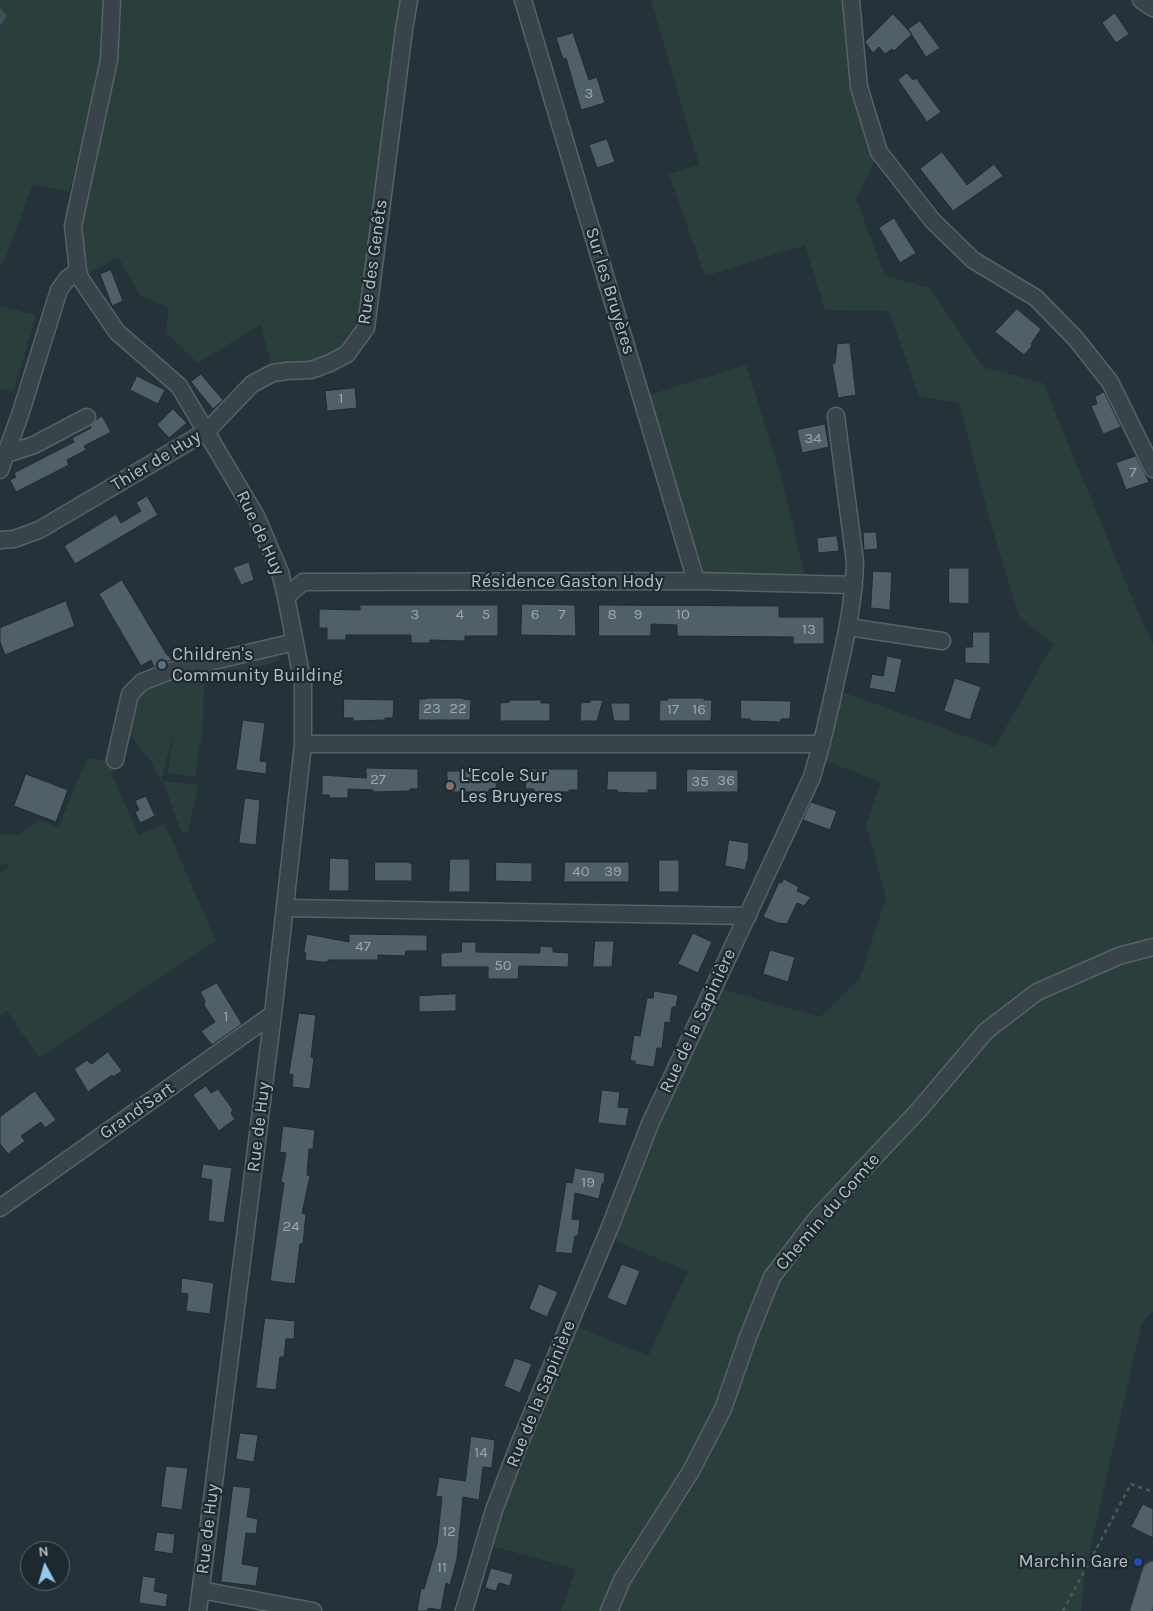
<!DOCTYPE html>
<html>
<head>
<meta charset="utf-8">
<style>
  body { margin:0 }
  #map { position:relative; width:1153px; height:1611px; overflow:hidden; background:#25323a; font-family:Karla,sans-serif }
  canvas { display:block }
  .north { position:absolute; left:20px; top:1541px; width:50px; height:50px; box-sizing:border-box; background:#1e292f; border:1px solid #5a656b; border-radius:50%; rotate:354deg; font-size:14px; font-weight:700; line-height:20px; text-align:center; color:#b4bfc6 }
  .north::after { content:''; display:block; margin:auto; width:18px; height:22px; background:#93c9ec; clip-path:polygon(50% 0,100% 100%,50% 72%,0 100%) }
</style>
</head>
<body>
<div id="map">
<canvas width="1153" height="1611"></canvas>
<div class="north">N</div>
</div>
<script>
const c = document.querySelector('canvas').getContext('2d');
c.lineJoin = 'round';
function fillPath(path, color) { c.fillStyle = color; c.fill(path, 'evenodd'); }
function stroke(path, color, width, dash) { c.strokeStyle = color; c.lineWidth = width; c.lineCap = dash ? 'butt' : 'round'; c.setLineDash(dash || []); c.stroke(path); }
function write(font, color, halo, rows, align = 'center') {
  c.font = font + ' Karla,sans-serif'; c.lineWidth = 4.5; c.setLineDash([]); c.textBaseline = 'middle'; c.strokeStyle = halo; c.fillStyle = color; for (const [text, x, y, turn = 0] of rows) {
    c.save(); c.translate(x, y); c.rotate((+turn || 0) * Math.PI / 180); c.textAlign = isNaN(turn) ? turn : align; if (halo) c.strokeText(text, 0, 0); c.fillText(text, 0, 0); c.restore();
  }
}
fillPath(new Path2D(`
  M0,0H103L104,40L98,80L69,192L33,184L4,262L0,267Z
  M112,0H409L366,328L347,354L273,373L261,324L198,363L166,333L169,308L141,296L118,257L80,278L81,191Z
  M651,0H842L851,2L879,152L856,199L885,276L930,288L983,367L1043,383L1143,624L1153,643V1312L1142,1322L1085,1572L1081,1611H561L576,1569L484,1544L569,1323L648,1356L688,1271L606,1237L714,987L820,1017L860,978L886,897L866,825L881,782L818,758L834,689L995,747L1053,644L1019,617L989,517L959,403L919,396L889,311L825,310L805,245L705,276L669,174L699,165Z
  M0,306L36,315L13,392L0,389Z
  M746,365L780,472L807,584L696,581L642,397Z
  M276,646L280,661L204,681L203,725L195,777L168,773L174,729L161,782L150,760L123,727L142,682Z
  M87,759L115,760L112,776L139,835L165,824L216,941L39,1058L7,1011L0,1016V873L10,866L0,863V834L20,835L39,820L58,827Z
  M163,781L198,785L188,832H181Z`), '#2a3f3b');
stroke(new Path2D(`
  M0,11L4,16L0,22`), '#3b525f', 4.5);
const building = new Path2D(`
  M1115,13L1129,34L1116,43L1102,23Z
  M893,14L912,34L894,51L892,49L885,54L879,47L873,53L865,42Z
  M920,21L940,48L926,57L908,29Z
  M573,33L589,80L597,77L605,103L581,110L566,58L563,59L556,38Z
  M907,73L913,80L916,78L941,112L927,122L898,80Z
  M607,139L615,162L597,168L589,145Z
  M942,152L967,185L994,164L1003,176L953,211L920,169Z
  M894,218L916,253L900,263L879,228Z
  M111,270L123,301L112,306L100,274Z
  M1017,309L1041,329L1031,344L1032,346L1024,355L995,332Z
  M850,343L856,395L838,398L832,364L835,363L837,344Z
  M201,374L223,400L213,409L191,382Z
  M137,376L165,390L158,404L130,390Z
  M355,388L357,408L327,411L325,391Z
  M1104,392L1121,427L1103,434L1091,406L1097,404L1095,397Z
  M173,409L187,423L169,438L157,425Z
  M102,416L111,432L84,446L86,450L67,460L69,465L16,492L10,480L16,477L14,473L74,442L72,438L91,428L90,426L96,420Z
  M825,424L829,447L802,453L797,430Z
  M1136,456L1149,482L1126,490L1116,463Z
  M147,496L158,515L75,564L64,546L116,514L121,523L141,511L136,503Z
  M876,532L878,549L864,550L863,533Z
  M837,536L839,551L818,553L817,538Z
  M249,562L254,580L241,585L233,568Z
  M949,568H969V604L949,603Z
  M873,571L892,572L890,610L871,608Z
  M122,580L167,655H168L172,660L154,667L151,660L141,666L99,594Z
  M66,601L75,626L5,655L0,642V628Z
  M522,604L575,605L576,636L521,635Z
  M360,605H498V636H465V641L430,640V643H411V635H346V640H327V628H319V609L360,610Z
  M599,605L779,606V617H824V644H793V637L677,636V625L651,624V636H599Z
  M973,632H990V664L965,663V647H972Z
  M887,656L902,659L895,693L869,688L872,674L883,676Z
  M955,678L981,687L970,720L944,711Z
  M427,698H463V699L471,700L470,720H418L419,699H426Z
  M667,698H704V700H712L711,721H659L660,700H667Z
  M344,699L394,700L393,718H385V720L353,721V718H344Z
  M509,700H541V703H550V721H500V703L509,702Z
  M590,700H603L597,721H580L581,703L590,702Z
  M741,700L791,701L790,719H781V722L750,721V719H741Z
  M611,703H630V721H614Z
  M243,720L265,723L260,761L267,762L266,774L236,770Z
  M366,768L418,769V789H410V791L373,792V790L348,789V798H330L329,795H322V775L366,778Z
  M526,769H578V790H569V792H534V789H526Z
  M687,769L738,770V792H687Z
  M447,771H497L496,789H489V792H448Z
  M608,771H657V790H648V793H632L617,792V790H607Z
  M26,774L68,790L56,822L14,806Z
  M146,796L155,816L140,823L135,812L139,810L135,801Z
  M245,798L260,800L256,845L239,843Z
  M811,802L837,811L830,830L803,820Z
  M729,840L749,843L748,861H747L745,870L725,866Z
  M330,858L349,859V891H329Z
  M450,859H470V892H449Z
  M659,860H679V892H659Z
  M375,862H407L412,864V881H375Z
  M496,862L532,863V882L496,881Z
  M565,862H629V882H564Z
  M784,879L799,887L797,891L811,897L804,906L797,903L787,924L778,923L763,917L779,882L781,883Z
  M693,933L712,942L698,973L678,964Z
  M307,934L349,942V934L427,935V951H406L405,956L378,955V960H328V962H321L305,960L306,953L304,952Z
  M595,941H614L612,967H593Z
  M462,942H476V952L540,953V946L553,947V952L569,953L568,967L519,966L518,979H488V967H441V953L461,952Z
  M770,950L795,957L788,982L763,974Z
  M217,983L242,1024L212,1045L201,1031L215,1022L204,1005L205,1001L200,992Z
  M654,991L678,995L676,1007H672L670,1023L665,1022L662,1048H657L654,1067L635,1064V1061H630L634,1035L640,1036L647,998H653Z
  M456,994V1011L419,1012V996Z
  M299,1013L316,1015L311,1057L314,1058L310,1089L292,1087L293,1075L289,1074Z
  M108,1052L122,1071L113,1077L112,1075L88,1092L74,1069L87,1060L91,1064Z
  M206,1086L211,1093L218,1089L233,1110L231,1113L235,1119L219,1131L193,1095Z
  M602,1090L620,1092L618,1107L629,1108L626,1126L598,1123Z
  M35,1091L56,1120L45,1128L41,1122L21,1136L25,1141L8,1154L0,1144V1117Z
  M283,1126L315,1130L313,1149H309L307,1175L310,1176L302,1213L306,1214L303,1244H300L295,1284L270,1281L284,1183L281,1182L286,1153L280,1152Z
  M203,1164L232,1168L224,1223L208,1221L212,1180L201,1178Z
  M575,1168L605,1173L604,1183L602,1184L599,1199L575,1193L572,1219L580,1220L578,1236H575L572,1254L555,1252L566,1182L572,1183Z
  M622,1264L640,1271L626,1306L607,1298Z
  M182,1278L214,1283L210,1314L186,1311L188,1294L181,1293Z
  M539,1284L558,1292L547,1317L529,1309Z
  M265,1318L295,1321L294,1339H286L284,1357H280L276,1390L256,1388Z
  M515,1358L532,1364L520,1393L504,1386Z
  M240,1433L258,1435L254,1462L236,1459Z
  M471,1436L495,1440L492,1468L483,1467L479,1500L463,1497L457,1559L450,1585L446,1583L441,1610L428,1608V1611H417L421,1588L424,1589L437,1544L442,1497L436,1496L439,1477L465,1481Z
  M166,1466L188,1468L182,1510L161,1507Z
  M233,1486L251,1488L247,1517L258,1519L256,1534L246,1533L242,1564L259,1567L256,1586L221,1582Z
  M1143,1504L1153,1509V1538L1131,1527Z
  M157,1532L175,1534L173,1554L154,1551Z
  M491,1568L513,1574L510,1586L499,1583L496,1591L485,1588Z
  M143,1576L156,1578L154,1591L168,1594L166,1607L139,1603Z`);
fillPath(building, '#515f68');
stroke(building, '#202b31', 1);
const minor = new Path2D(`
  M112,0L109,60L73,226L78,271L80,278L117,332L179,386L256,516L280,572L286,597L303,684V744L273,1014L198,1611
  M523,0L696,581
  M851,0L859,87L879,152L932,220L973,260L1036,298L1076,339L1110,382L1153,469
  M1141,0L1153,8
  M4,455L34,445L87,417
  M0,470L20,415L59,290L67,279L78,271
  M0,540L14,539L39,530L207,431L252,384L273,373L287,371L311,370L330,363L347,354L366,328L404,30L409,0
  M286,597L303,582L696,581L854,585
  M848,627L942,641
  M303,744H822
  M115,760L130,694L142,682L170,671L295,642
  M285,908L748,916
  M0,1208L273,1014
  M201,1590L313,1611
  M464,1611L494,1510L518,1447L610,1227L650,1124L812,777C822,744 830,710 837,676C846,638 854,601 855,562L836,416
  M609,1611L622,1580L691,1471L723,1409L748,1337L772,1277L817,1218L919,1110L986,1031L1037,992L1119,956L1153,947`);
const major = new Path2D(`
  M1141,1611L1153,1572`);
stroke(minor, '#576268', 19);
stroke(major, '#424d53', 22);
stroke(new Path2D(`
  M1063,1611L1131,1484L1153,1492`), '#495c59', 2.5, [4, 4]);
stroke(minor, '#39444a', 16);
stroke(major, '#57636a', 20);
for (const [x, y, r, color] of [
  [162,665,5,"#5c6f8a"],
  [450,786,5,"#8d6e63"],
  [1138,1562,5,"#1a4fb4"]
]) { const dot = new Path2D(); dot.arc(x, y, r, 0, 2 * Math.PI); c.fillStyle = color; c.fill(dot); stroke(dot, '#1e292f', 2); }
write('15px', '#9ba7ae', null, [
  ["3",589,94],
  ["1",341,399],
  ["34",813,439],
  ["7",1133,473],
  ["3",415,615],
  ["4",460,615],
  ["5",486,615],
  ["6",535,615],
  ["7",562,615],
  ["8",612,615],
  ["9",638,615],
  ["10",683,615],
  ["13",809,630],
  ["23",432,709],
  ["22",458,709],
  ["17",673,710],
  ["16",699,710],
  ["27",378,780],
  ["36",726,781],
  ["35",700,782],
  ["40",581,872],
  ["39",613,872],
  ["47",363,947],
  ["50",503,966],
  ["1",226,1017],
  ["19",588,1183],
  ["24",291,1227],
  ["14",481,1453],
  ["12",449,1532],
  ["11",442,1568]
]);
write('18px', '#b4bfc6', '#1e292f', [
  ["Rue des Genêts",373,262,-82],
  ["Sur les Bruyères",610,291,73],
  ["Thier de Huy",156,461,-31],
  ["Rue de Huy",260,533,65],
  ["Résidence Gaston Hody",567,582],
  ["Rue de la Sapinière",698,1021,-65],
  ["Grand'Sart",137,1111,-35],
  ["Rue de Huy",259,1127,-83],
  ["Chemin du Comte",828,1212,-49],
  ["Rue de la Sapinière",541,1394,-68],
  ["Rue de Huy",208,1529,-83]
]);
write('18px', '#b4bfc6', '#1e292f', [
  ["Children's",172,655],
  ["Community Building",172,676],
  ["L'Ecole Sur",460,776],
  ["Les Bruyeres",460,797],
  ["Marchin Gare",1128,1562,"right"]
], 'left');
</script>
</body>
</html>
